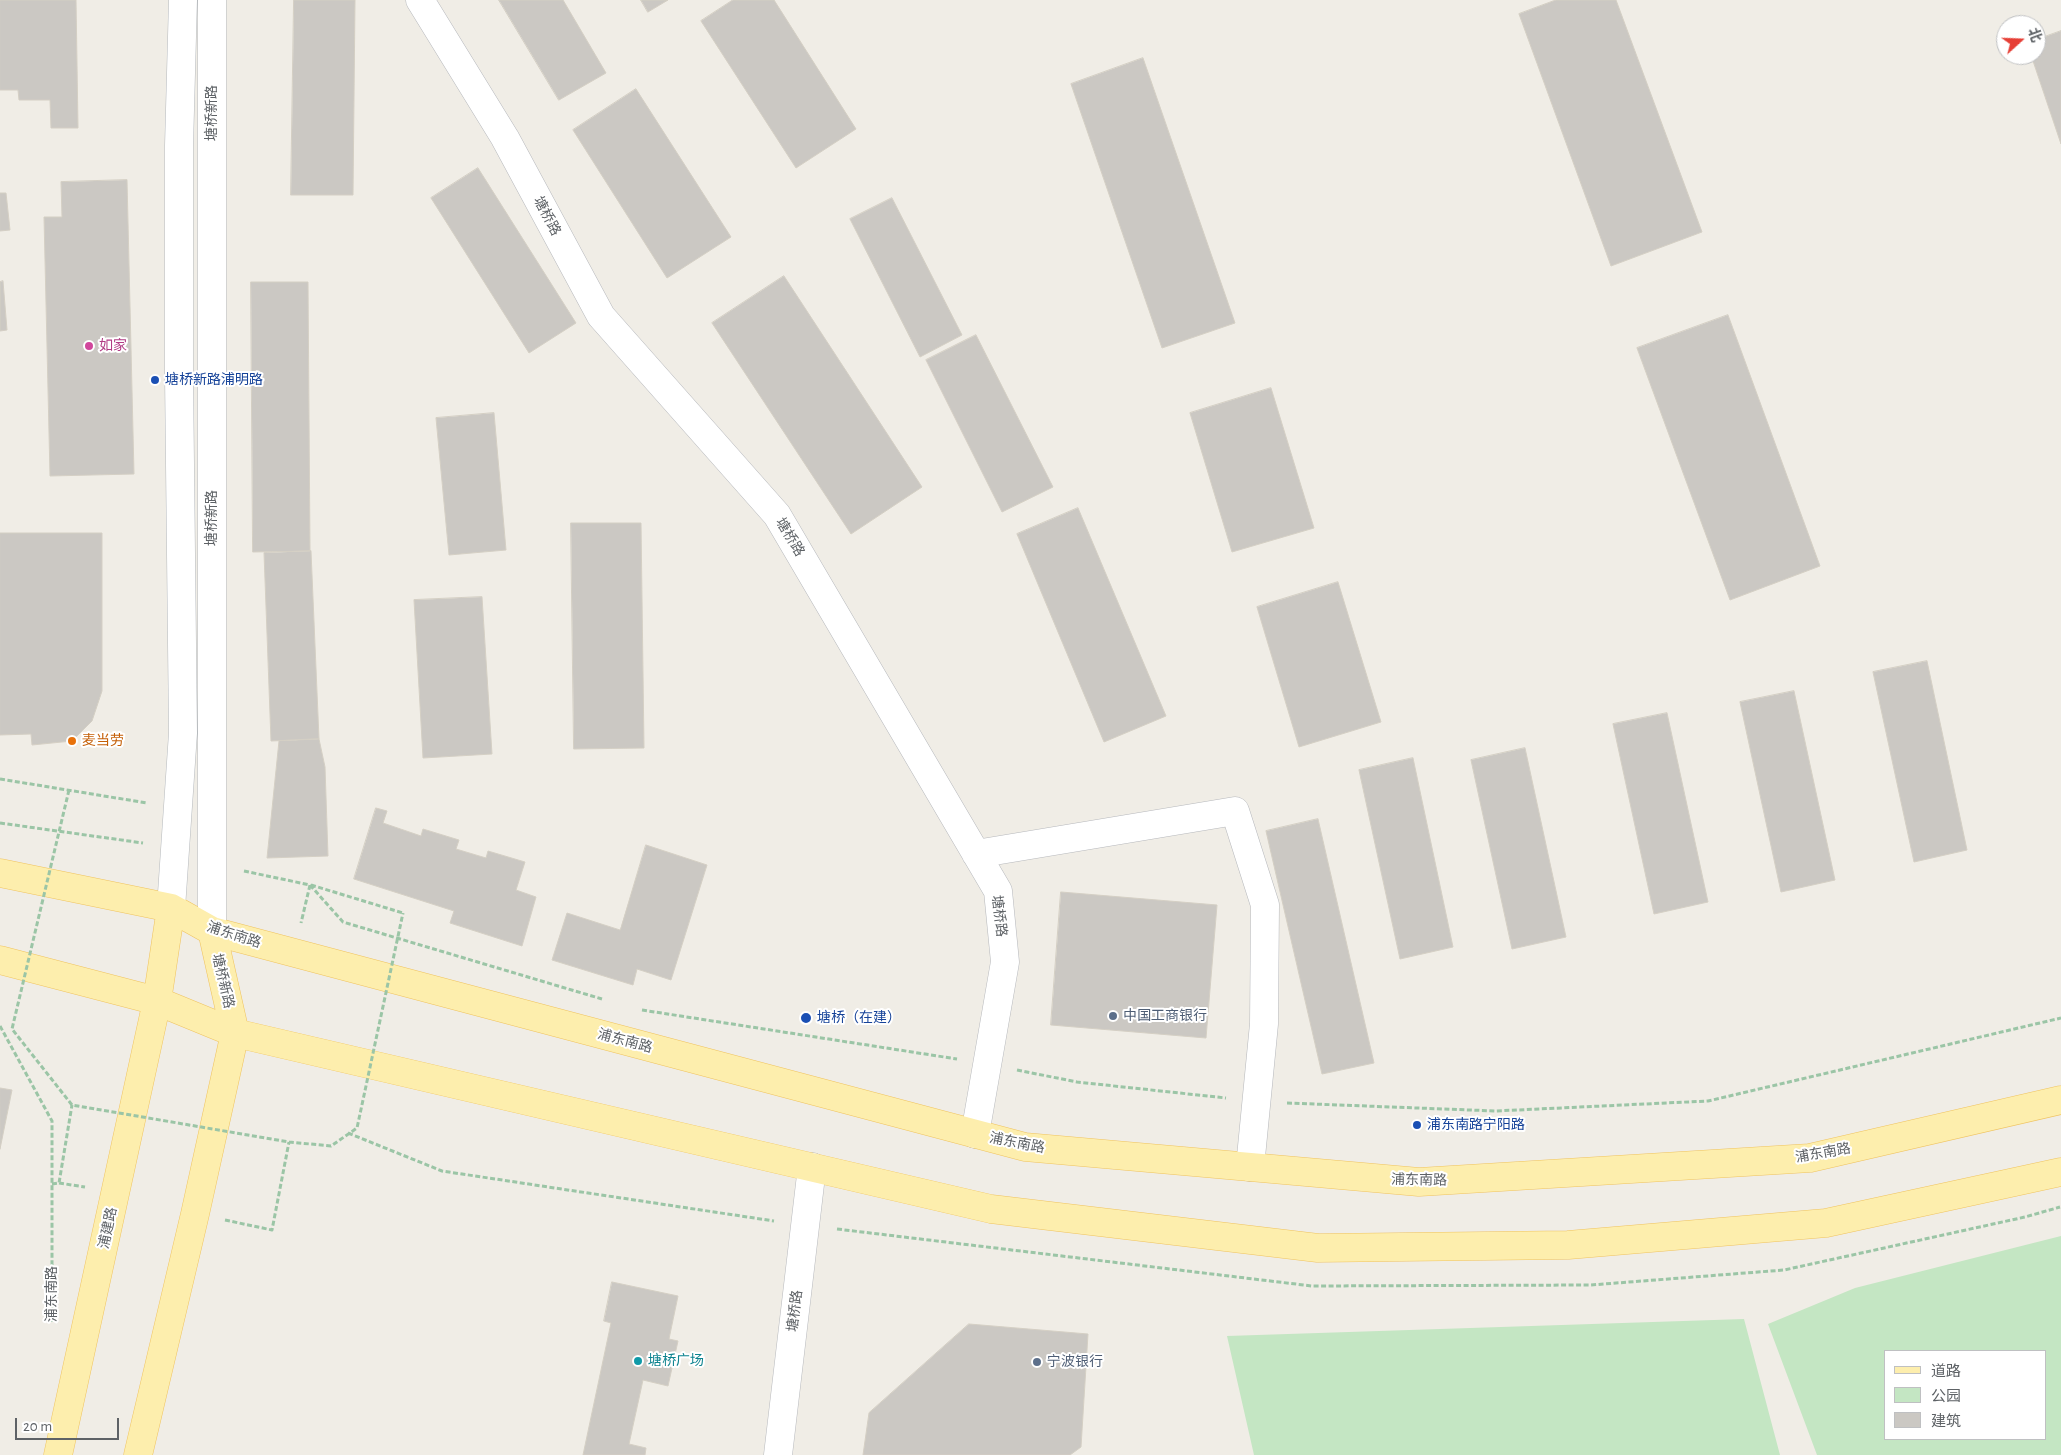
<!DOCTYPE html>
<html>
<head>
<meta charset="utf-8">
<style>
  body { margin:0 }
  #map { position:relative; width:2061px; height:1455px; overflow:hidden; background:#f0ede6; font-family:"Alegreya Sans","Noto Sans SC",sans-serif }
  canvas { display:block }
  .legend { position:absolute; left:1884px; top:1350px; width:162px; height:90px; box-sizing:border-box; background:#fff; border:1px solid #bfc0c2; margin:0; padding:6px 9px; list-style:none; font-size:15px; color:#5e6266 }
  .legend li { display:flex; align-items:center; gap:10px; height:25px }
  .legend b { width:25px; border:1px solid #bfc0c2 }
  .north { position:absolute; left:1996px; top:15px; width:50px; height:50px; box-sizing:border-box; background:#fff; border:1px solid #bfc0c2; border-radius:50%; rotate:70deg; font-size:14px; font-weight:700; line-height:20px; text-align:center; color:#5e6266 }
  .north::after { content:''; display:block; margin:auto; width:18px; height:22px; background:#e63f36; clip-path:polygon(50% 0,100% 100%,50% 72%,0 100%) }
  .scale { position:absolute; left:15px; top:1418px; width:104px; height:22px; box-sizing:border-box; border:2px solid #5e6266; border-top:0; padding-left:6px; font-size:15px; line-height:18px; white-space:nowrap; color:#5e6266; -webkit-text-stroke:4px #fff; paint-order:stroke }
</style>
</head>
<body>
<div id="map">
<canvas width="2061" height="1455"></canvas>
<ul class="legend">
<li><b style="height:6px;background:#fdeead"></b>道路</li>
<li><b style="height:14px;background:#c4e6c3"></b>公园</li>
<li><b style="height:14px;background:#cbc8c3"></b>建筑</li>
</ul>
<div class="north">北</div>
<div class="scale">20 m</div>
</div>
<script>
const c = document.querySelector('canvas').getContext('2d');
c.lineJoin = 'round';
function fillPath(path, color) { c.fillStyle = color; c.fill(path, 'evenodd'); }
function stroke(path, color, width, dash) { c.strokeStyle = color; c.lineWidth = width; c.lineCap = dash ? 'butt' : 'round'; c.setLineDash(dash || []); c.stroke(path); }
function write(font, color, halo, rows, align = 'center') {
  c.font = font + ' "Alegreya Sans","Noto Sans SC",sans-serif'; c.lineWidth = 4; c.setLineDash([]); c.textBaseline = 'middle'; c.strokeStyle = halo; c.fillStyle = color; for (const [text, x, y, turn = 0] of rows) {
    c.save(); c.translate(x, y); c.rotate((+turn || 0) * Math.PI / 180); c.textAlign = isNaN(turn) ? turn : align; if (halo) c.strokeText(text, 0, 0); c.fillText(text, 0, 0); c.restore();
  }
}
fillPath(new Path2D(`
  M2061,1236V1455H1817L1768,1324L1855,1288ZM1885,1351H2045V1439H1885Z
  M1744,1319L1780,1455H1254L1227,1336Z`), '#c4e6c3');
const building = new Path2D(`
  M0,0H76L78,128H51L50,100H19L18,90H0Z
  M294,0H355L353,195H291Z
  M499,0H563L606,73L559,100Z
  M641,0H668L648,12Z
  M733,0H774L856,129L796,168L701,21Z
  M1556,0H1616L1702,232L1611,266L1519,14Z
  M2061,31V144L2031,55H2036V40Z
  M1143,58L1235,323L1162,348L1071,84Z
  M636,89L731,237L667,278L573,130Z
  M478,168L576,323L529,353L431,198Z
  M127,180L134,474L50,476L44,217H62L61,182Z
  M0,193H6L10,230L0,231Z
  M892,198L962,335L920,357L850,219Z
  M784,276L922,487L851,534L712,323Z
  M3,281L7,330L0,331V282Z
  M251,282H308L310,551L253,552Z
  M1728,315L1820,566L1730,600L1637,348Z
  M976,335L1053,487L1002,512L926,360Z
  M1271,388L1314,528L1232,552L1190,413Z
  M494,413L506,550L449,555L436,418Z
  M1078,508L1166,716L1104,742L1017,534Z
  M571,523H641L644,748L574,749Z
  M0,533H102V691L92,721L72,741L32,745L31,734L0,735Z
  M311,551L319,739L271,741L264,553Z
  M1338,582L1381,722L1299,747L1257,607Z
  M482,597L492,754L423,758L414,600Z
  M1927,661L1967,850L1914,862L1873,672Z
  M1794,691L1835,880L1781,892L1740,702Z
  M1667,713L1708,902L1654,914L1613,724Z
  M319,739L325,767L328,856L267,858L279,741Z
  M1525,748L1566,937L1512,949L1471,760Z
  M1413,758L1453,947L1400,959L1359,770Z
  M376,808L387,811L383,823L421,836L423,829L459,840L456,849L486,858L488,851L525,862L516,890L536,897L522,946L450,923L454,911L354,879Z
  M1318,819L1374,1063L1322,1074L1266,831Z
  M646,845L707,865L671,980L637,969L633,985L552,960L567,913L620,930Z
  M1061,892L1217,905L1206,1038L1051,1025Z
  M0,1088L12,1090L0,1149Z
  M612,1282L678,1296L669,1339L678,1341L668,1386L643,1380L629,1444L646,1448L645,1455H583L611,1323L604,1321Z
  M969,1324L1088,1334L1081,1447L1070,1455H863L869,1413Z`);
fillPath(building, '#cbc8c3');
stroke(building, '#d4cfc4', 1);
const minor = new Path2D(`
  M420,0L505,138L601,316L777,515L998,891L1005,962L975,1134
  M976,854L1235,811L1265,905L1264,1024L1250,1167
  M778,1455L812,1167`);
const secondary = new Path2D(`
  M171,908L183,733L179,375V146L183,0
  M212,931V0`);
const primary = new Path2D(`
  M0,873L171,908L212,931L1025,1147L1419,1182L1810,1158L2061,1100
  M0,960L157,1001L235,1033L991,1209L1318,1248L1568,1245L1826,1223L2061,1172
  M58,1455L157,1001L171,908
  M138,1455L195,1214L235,1033L212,931`);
stroke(minor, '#b6b8bc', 29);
stroke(secondary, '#b5b9bd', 29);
stroke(primary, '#efc360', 29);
stroke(new Path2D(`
  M0,779L147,803
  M0,823L143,843
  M244,871L310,885L301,923
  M310,885L343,922L602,999
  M311,885L403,913
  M642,1010L957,1059
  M0,1026L52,1121V1322
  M1017,1070L1077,1082L1226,1098
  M1287,1103L1496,1111L1708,1101L2061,1018
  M348,1133L442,1171L774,1221
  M59,1183L85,1187
  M52,1184L59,1183L72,1105
  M225,1220L272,1230L289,1142
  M837,1229L1312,1286L1591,1285L1784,1270L2025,1217L2060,1207`), '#9bc5a6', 3, [5, 2.5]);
stroke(minor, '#fff', 28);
stroke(secondary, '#fff', 28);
stroke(primary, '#fdeead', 28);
stroke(new Path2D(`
  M69,790L12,1029L72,1105L289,1142L331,1146L357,1128L403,913`), '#9bc5a6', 3, [5, 2.5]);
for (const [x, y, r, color] of [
  [89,346,5,"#d1479c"],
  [155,380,5,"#1a4fb4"],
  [72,741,5,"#e8710a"],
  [1113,1016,5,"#5c6f8a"],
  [806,1018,6,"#1a4fb4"],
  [1417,1125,5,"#1a4fb4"],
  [638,1361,5,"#0f9aa8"],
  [1037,1362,5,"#5c6f8a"]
]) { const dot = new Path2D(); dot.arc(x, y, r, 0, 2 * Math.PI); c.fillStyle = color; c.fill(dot); stroke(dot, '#fff', 2); }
write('14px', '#5e6266', '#fff', [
  ["塘桥新路",212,113,-90],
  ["塘桥路",547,216,62],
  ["塘桥新路",212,518,-90],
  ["塘桥路",790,537,59],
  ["塘桥路",999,916,83],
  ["浦东南路",234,935,18],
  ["塘桥新路",223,981,77],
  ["浦东南路",625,1041,15],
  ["浦东南路",1017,1143,11],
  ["浦东南路",1823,1153,-10],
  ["浦东南路",1419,1180,1],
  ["浦建路",108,1228,-78],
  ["浦东南路",52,1294,-90],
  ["塘桥路",795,1311,-83]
]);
write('14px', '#b23c85', '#fff', [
  ["如家",99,346]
], 'left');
write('14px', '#164399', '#fff', [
  ["塘桥新路浦明路",165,380],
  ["塘桥（在建）",817,1018],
  ["浦东南路宁阳路",1427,1125]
], 'left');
write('14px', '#c56008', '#fff', [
  ["麦当劳",82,741]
], 'left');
write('14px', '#4e5e75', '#fff', [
  ["中国工商银行",1123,1016],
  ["宁波银行",1047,1362]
], 'left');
write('14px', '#0d838f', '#fff', [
  ["塘桥广场",648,1361]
], 'left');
</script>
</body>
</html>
